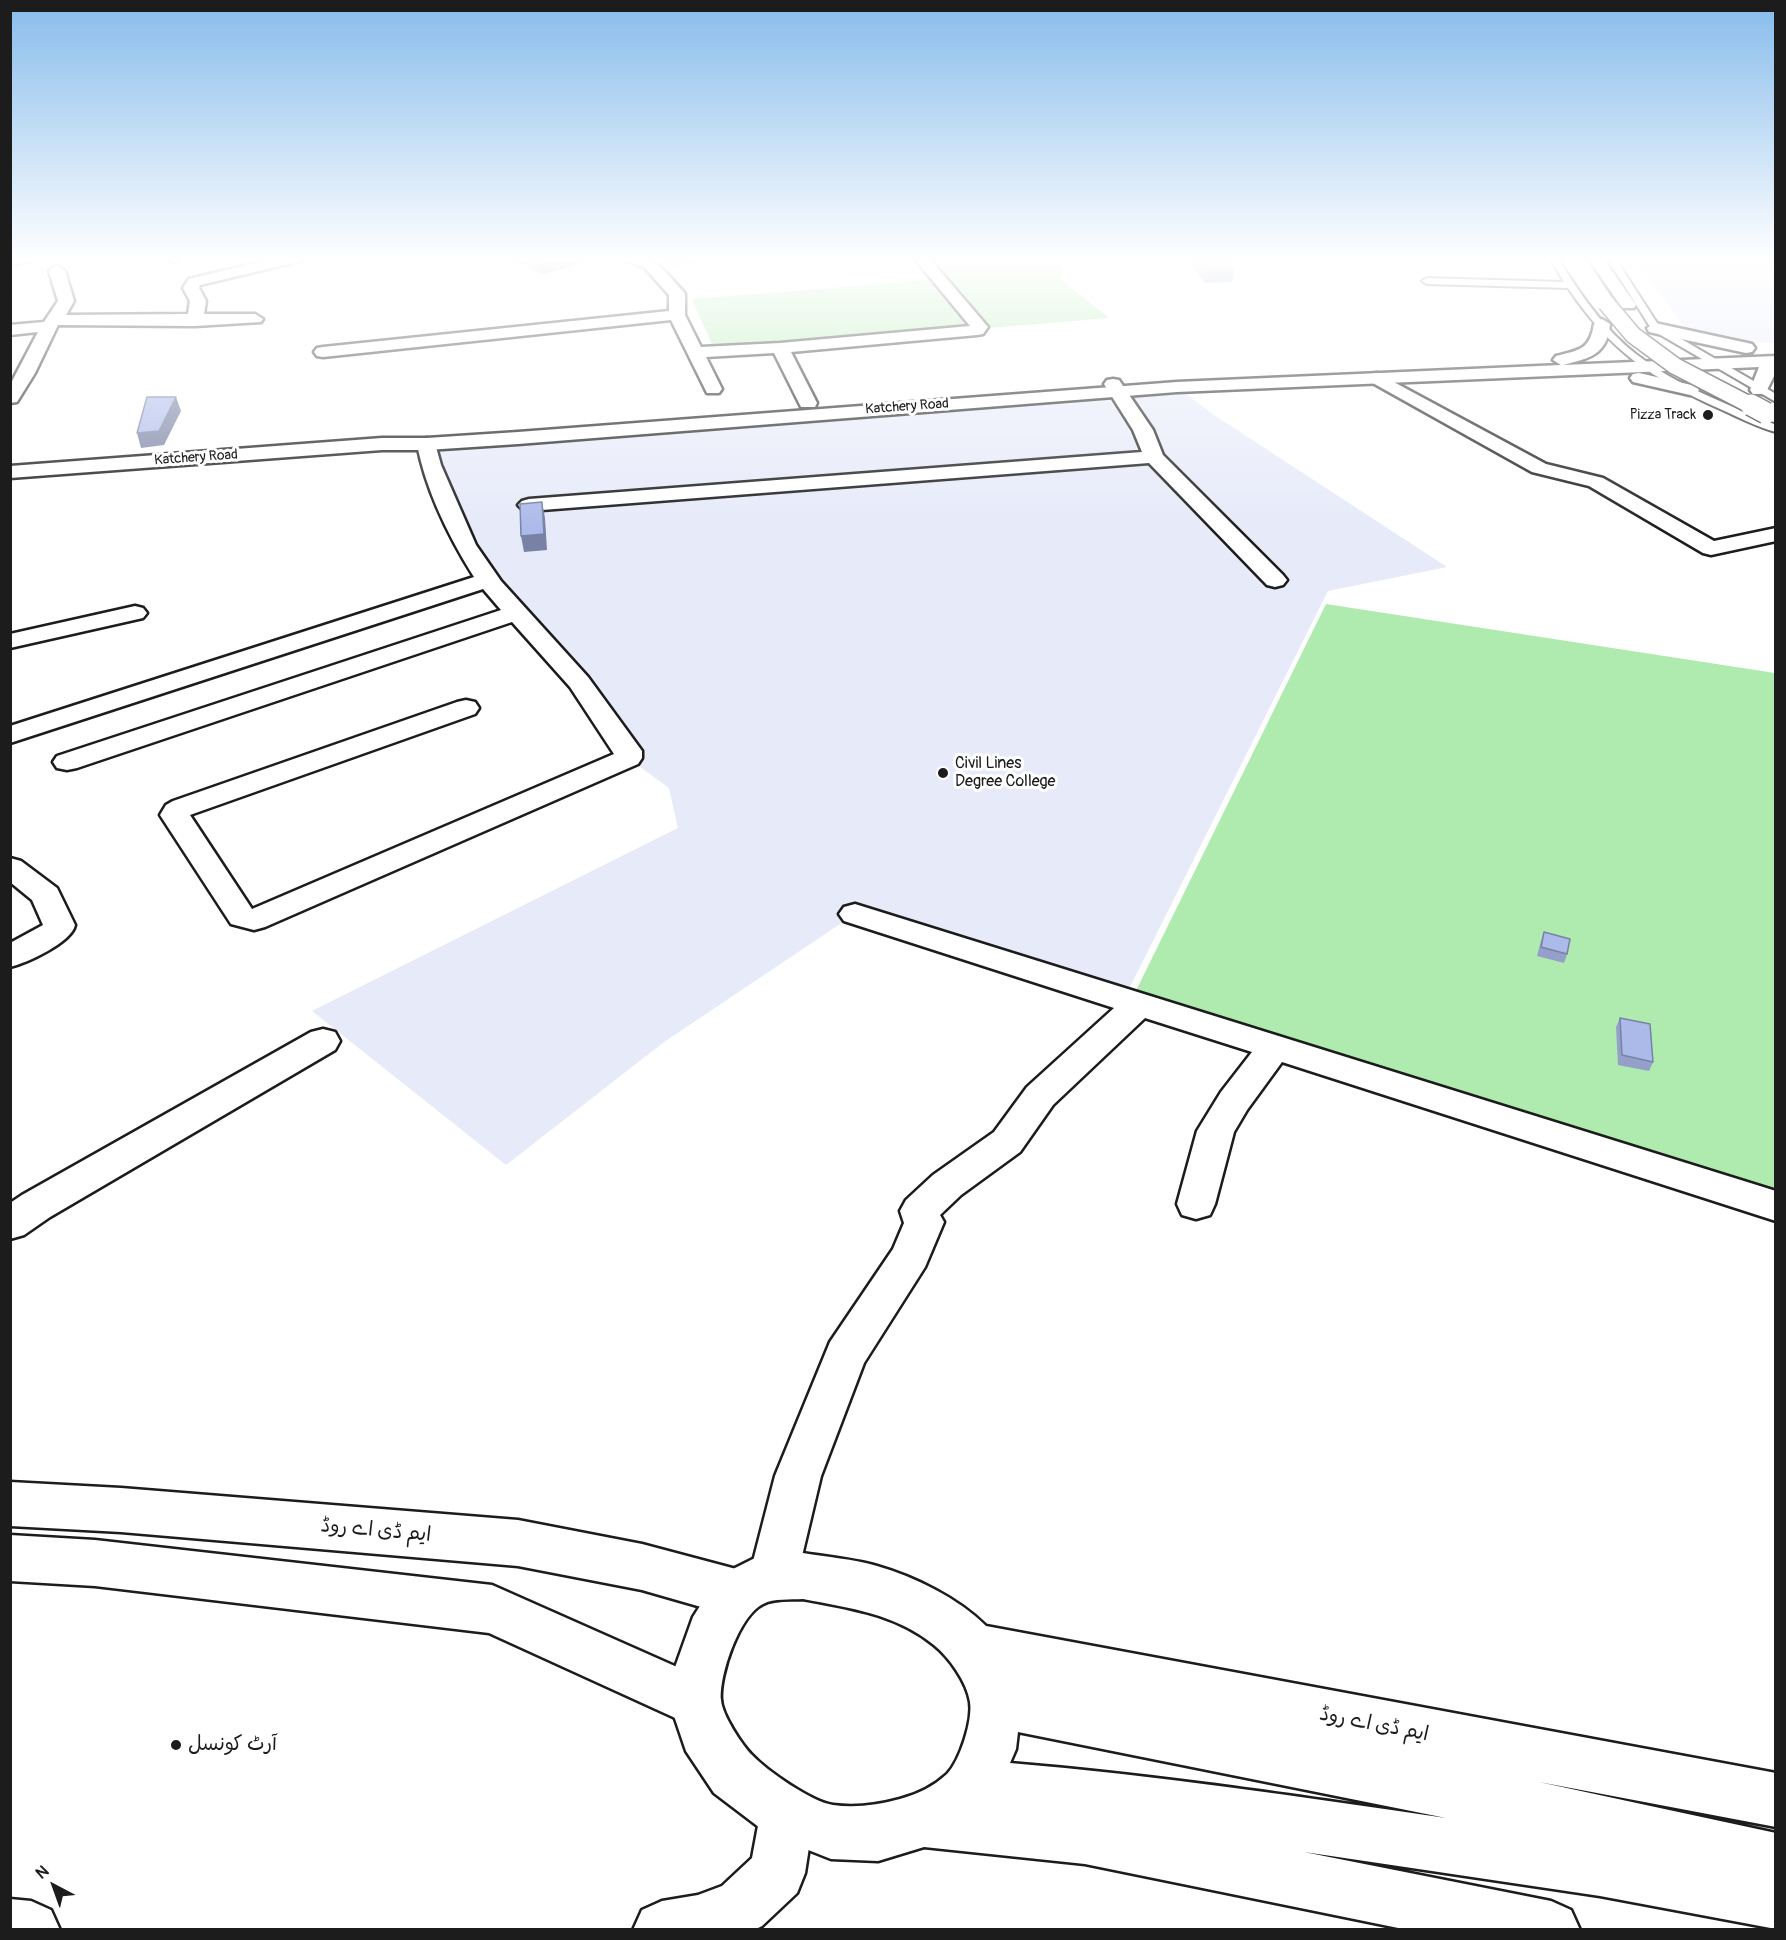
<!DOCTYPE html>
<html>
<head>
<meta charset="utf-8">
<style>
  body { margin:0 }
  #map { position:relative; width:1786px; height:1940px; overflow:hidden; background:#fff; font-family:Pangolin,sans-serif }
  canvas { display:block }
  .frame { position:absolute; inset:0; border:12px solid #1c1c1c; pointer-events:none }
  .north { position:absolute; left:24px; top:1856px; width:60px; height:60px; -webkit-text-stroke:4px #fff; paint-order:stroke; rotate:319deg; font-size:16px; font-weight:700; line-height:24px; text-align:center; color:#1c1c1c }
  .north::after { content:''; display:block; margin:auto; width:21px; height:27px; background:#1c1c1c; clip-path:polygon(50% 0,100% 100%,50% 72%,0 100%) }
</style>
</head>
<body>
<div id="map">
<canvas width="1786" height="1940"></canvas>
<div class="frame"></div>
<div class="north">N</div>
</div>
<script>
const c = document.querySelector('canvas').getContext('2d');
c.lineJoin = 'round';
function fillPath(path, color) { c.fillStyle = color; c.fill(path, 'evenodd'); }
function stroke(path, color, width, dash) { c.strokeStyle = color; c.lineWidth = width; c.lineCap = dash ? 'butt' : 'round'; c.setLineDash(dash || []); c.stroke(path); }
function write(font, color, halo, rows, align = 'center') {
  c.font = font + ' Pangolin,"Playpen Sans Arabic",sans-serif'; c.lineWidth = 6; c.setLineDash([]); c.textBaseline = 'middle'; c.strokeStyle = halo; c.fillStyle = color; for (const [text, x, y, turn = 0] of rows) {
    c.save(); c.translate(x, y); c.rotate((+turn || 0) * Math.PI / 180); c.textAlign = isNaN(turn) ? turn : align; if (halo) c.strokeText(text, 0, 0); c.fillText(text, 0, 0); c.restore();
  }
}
fillPath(new Path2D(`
  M1633,258H1775V343L1732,342L1687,330Z
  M1177,387L1214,415L1447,567L1328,591L1123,1001L855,914L664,1042L506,1165L312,1011L678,828L669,788L628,758L492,586L427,444Z`), '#e6eaf9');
fillPath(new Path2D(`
  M926,258H1065L1060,279L1109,318L715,351L692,299L943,279Z
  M1326,604L1775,673V1205L1127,1009Z`), '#afeaaf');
const service = new Path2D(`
  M1550,258H1558C1579,293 1604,329 1636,354C1677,386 1728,404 1776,425V432C1757,427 1738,417 1720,409C1651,378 1611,352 1568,288L1427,284L1422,281L1427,278L1564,282Z
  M1607,258H1615L1659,326L1776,394V402L1652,330Z`);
const minor = new Path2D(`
  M10,258H33L31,261L10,265Z
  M166,258H181L174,262Z
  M277,258H303L301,261L200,285L199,288L206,301L204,314H255L263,319L261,322L195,326L58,325L35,373L17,402L10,403V385L38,332L10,335V325L44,322L58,301L49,271L52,268L57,266L65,271L74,301L66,315L188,314L190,301L183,288L189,279Z
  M625,258C659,258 660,267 683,291L685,294V315L701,347L780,343L970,326L914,258H929L988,327L983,334L977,335L791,352L817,403L815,407H801L774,353L706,357L722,389L719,393H707L671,320L323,357L317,356L314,352L317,348L323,347L669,311V295L645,268L627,261Z
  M1377,373L1546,464L1603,478L1714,541L1776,528V541L1711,555L1703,553L1589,486L1532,472L1371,382L1368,378L1371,374Z
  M1113,379L1119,380L1153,430L1163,455L1283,575L1287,580L1283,585L1275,587L1267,585L1149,463L529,511L522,509L518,505L522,501L529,499L1142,452L1133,430L1104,384L1107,380Z
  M427,438L434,440L441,465L476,545L501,581L588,677L642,751V758L638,764L265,927L254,930L231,924L160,815L166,805L173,801L457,702L466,700L475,702L479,708L475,714L190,815L252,909L614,754L570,687L512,622L77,768L67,770L57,768L53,762L57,756L501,610L483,589L10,743V726L474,577C449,537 426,491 417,444L420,440Z
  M135,606L143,608L147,613L143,618L10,648V634Z
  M10,858L21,861L57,888L75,925C72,942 27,963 10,967V943L43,925L32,900L10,882Z
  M855,904L1776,1191V1221L1282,1062L1247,1110L1234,1132L1215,1204L1210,1215L1196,1219L1182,1215L1177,1204L1197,1131L1221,1092L1252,1052L1145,1018L1053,1105L1020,1152L961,1195L940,1215L944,1222L925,1267L864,1363L821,1476L797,1577L790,1594L773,1600L756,1594L749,1577L775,1476L830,1342L893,1249L904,1223L900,1211L906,1200L933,1175L994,1132L1027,1087L1114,1008L844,921L839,914L844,907Z
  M323,1029L335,1032L340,1041L335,1050L50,1217L24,1235L10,1239V1203L22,1195L311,1032Z
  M787,1788L806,1796L814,1815L805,1873L797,1893L762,1926L754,1930H633L642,1910L662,1901L698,1895L722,1886L752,1858L760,1815L768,1796Z
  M10,1899L31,1901L51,1910L60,1930H10Z`);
const secondary = new Path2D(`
  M1602,319L1610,324C1607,355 1590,358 1563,365L1776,356V372L1765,394H1753L1750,390L1759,367L1177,392L518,444L427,450H382L10,478V466L382,438H427L518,432L1177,382L1561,365L1553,360L1556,356C1579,350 1590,350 1594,324Z
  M1655,323L1752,344L1755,348L1752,352L1746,353L1649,332L1647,328Z
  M1639,373L1696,386L1699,390L1696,394L1690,395L1633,382L1630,378L1633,374Z
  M10,1482L121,1488L518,1520L642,1544L736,1569L753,1576L760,1593L753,1610L736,1617L642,1590L518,1566L121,1532L10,1526Z
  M10,1535L95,1540L492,1585L713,1683L721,1701L713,1719L695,1727L489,1633L95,1586L10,1581Z`);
const primary = new Path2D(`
  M1588,258H1603L1636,305L1634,308H1622Z
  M803,1553C827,1557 853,1559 877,1566C915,1577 958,1598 986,1626L1776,1773V1827L1539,1782L1776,1833V1929L1600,1896L1304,1852L1551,1901L1571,1910L1580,1930H1408L1085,1864L924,1847L878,1861L831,1859L768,1834L714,1793L686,1751L669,1701L673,1673L693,1617L719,1576L753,1559L773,1554ZM803,1599C850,1608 896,1614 934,1645C949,1657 967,1682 970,1702C973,1720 960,1761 947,1774C933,1787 918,1794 900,1799C878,1805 855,1808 833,1805C812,1802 767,1771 752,1755C742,1745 722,1715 721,1700C719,1675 739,1616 763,1604C774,1598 790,1600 803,1599ZM1018,1732L1446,1818C1301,1797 1157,1775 1010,1763L1016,1749Z`);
stroke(service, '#1c1c1c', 4);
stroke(minor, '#1c1c1c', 5);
stroke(secondary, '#1c1c1c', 5);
stroke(primary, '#1c1c1c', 5);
fillPath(service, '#fff');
fillPath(minor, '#fff');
fillPath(secondary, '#fff');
fillPath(primary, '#fff');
const primaryBridgeFar1 = new Path2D(`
  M1606,303L1633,335L1675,366L1754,407`);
const primaryBridge = new Path2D(`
  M1751,405L1766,413`);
stroke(primaryBridgeFar1, '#1c1c1c', 19, []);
stroke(primaryBridge, '#1c1c1c', 24, []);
stroke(primaryBridgeFar1, '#fff', 16);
stroke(primaryBridge, '#fff', 21);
fillPath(new Path2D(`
  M502,258H600L543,274L528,268V264L521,265L503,260Z
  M658,258H700V262L687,265L680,263V265H662Z
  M702,258H766L756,260L704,262Z
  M1186,258H1230L1229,263L1234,270L1232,282L1205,283Z
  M1544,932L1567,954L1564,963L1537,956L1541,941Z
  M1620,1018L1653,1062L1649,1071L1618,1065L1616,1027Z`), '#94a0c9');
fillPath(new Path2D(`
  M520,258H527L528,264L521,265Z
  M540,258H600L543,274Z
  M687,258H700V262L687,265Z
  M176,397L181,411L164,445L141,448L137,433Z
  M542,502L545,518L547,550L524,552L521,536Z`), '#7882a4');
const building = new Path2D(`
  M1197,258H1225L1234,270H1206Z
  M147,397H176L159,431L137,433Z
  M542,502L544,534L521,536L520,504Z
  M1544,932L1570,939L1567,954L1541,947Z
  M1620,1018L1650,1024L1653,1062L1622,1055Z`);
fillPath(building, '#acbaea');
stroke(building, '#7882a4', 1.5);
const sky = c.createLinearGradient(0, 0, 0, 530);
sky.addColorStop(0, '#86bbeb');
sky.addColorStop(0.49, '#fff');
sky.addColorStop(1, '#ffffff00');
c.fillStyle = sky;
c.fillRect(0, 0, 1786, 530);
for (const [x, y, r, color] of [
  [1708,415,6,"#1c1c1c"],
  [943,773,6,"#1c1c1c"],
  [176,1745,6,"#1c1c1c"]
]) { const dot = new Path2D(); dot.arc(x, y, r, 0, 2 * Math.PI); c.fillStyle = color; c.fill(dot); stroke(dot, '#fff', 2); }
write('14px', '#1c1c1c', '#fff', [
  ["Katchery Road",907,407,-4],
  ["Katchery Road",196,458,-4]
]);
write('14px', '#1c1c1c', '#fff', [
  ["Pizza Track",1696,415]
], 'right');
write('16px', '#1c1c1c', '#fff', [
  ["Civil Lines",955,764],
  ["Degree College",955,782]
], 'left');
write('20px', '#1c1c1c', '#fff', [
  ["ایم ڈی اے روڈ",376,1531,5],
  ["ایم ڈی اے روڈ",1374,1725,11]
]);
write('20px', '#1c1c1c', '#fff', [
  ["آرٹ کونسل",188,1745]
], 'left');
</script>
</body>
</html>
